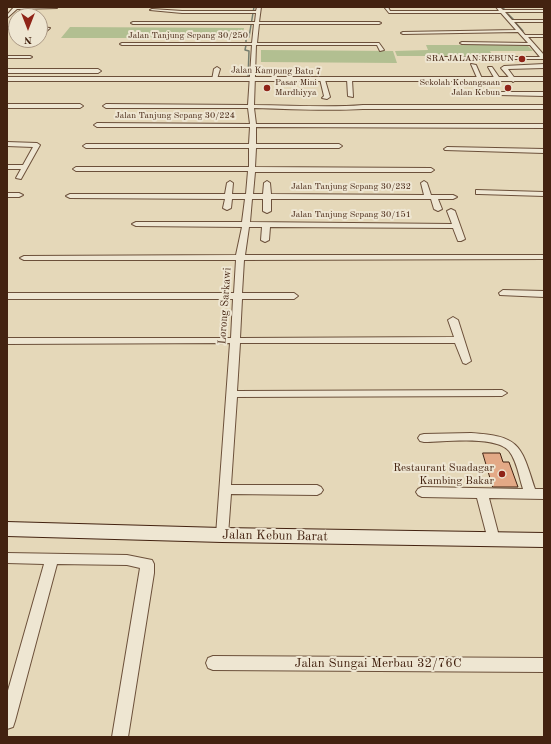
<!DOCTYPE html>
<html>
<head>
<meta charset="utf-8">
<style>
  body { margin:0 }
  #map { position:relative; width:551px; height:744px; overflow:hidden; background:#e5d8b9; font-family:"Old Standard TT",serif }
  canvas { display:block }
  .frame { position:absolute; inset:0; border:8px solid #432210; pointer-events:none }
  .north { position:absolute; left:8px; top:8px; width:40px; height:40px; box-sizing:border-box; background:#eee6d2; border:1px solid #aa9884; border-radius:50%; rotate:180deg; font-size:11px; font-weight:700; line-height:16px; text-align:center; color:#432210 }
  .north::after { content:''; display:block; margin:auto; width:14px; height:18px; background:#8f2418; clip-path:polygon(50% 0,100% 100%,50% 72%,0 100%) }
</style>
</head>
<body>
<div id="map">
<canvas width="551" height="744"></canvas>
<div class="frame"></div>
<div class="north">N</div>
</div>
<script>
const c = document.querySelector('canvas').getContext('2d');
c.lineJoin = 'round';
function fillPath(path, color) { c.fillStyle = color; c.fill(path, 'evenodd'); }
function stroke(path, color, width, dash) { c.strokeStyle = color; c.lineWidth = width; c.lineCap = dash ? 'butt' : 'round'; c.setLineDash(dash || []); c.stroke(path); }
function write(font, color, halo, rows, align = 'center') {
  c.font = font + ' "Old Standard TT",serif'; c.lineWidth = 4; c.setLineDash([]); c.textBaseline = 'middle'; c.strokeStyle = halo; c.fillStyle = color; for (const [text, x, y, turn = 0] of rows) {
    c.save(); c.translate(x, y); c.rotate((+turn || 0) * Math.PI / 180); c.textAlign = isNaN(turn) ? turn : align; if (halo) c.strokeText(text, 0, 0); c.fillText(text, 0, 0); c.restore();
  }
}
fillPath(new Path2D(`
  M70,27L244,28L242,38H61Z
  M426,45H527L533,51H490L493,56H397L395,51L428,50Z
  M261,50L393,51L397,63L261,62Z`), '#b2bf91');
stroke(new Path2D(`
  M502,7L505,10
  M508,14L514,20
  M515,22L523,31
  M246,42V38L249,37L254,7
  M246,45L245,50L249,51L248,78`), '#757d6e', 1.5);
const building = new Path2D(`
  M483,453H500L503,462H509L518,487H493Z`);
fillPath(building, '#e3a986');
stroke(building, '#432210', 1);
const minor = new Path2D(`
  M14,7H56L57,8L17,9L7,18V15Z
  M257,7H261L259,22H379L381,23L379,24H259L257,43H379L384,50L380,51L377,45H256L254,105C290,105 327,108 363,105H544V109H363C327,111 290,109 254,108L256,124H544V128L256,127V144H339L342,146L339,148H256L255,167L431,168L434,170L431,172H255L253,194H263L264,183L267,181L270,183L271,194L424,195L421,183L424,181L427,183L431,195H453L457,197L453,199H438L442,209L438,211L434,209L431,199H271V211L267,213L263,211V199H252L250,222L452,224L447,211L451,209L455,211L465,239L461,241H458L453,228L270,227L269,240L265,242L261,240L262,227H249L245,255H544V259L244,260L242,293H294L298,296L294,299H242L240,338L454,337L448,320L453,317L458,320L471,361L466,364L463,363L455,343H240L237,391L502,390L507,393L502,396L237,397L231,485H317L321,487L323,490L321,493L317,495L231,494L228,535L226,539L222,540L218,539L216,535L230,343L7,344V338H231L233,299H7V293H234L236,260H24L20,258L24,256L236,255L242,227L136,226L132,224L136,222H242L245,199H232L231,208L227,210L223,208L225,199L70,198L66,196L70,194H225L227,183L230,181L233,183L232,194H246L248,171H76L73,169L76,167H249V148H86L83,146L86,144H249L250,127H97L94,125L97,123L250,124L248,108H106L103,106L106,104L248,105L252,45H122L120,44L122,43H252L254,24H133L131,23L133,22H255L256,13H182L150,10L152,9L182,11H256Z
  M386,7H388L390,11H499L496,7H500L503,10H544V12H505L512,20H544V22H514L525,35H544V37H528L544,55V59H426L428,57H540L530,45L462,44L460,43L462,42L528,43L518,32L403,34L401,33L403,32L516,30L501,13H389L385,8Z
  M7,27H16V29H7Z
  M40,27L50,28L40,37V33L44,29H40Z
  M7,56H30L32,57L30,58H7Z
  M471,64L476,65L483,81L478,80Z
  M544,64V68L508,69L516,80L513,82L501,68L504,66Z
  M217,67L220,69L217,79L212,80L214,69Z
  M488,67H492L501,80L500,81H496Z
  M7,69H98L101,71L98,73H7Z
  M320,79L325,80L330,97L327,99L322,98L324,96Z
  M347,79L352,80L353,97L348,96Z
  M501,92H544V96L499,95L498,94Z
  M7,104H80L83,106L80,108H7Z
  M7,142L37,143L40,145L21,179L16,178L21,169H7V165H23L33,147L7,146Z
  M447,147L544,149V153L445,150L444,149Z
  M476,190L544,192V196L479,194H476Z
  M7,193H19L23,195L19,197H7Z
  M503,290L544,291V297L500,295L499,293Z
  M471,433C520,436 521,445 535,489H544V499L489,498L500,540L498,544L494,545L490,544L488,540L477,498L422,497L418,495L416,492L418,489L422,487L523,489C519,477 517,461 509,451C496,435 443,442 424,442L420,441L418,438L420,435L424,434Z
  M7,553L127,555L152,560L154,564V573L128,737H112L140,568L127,565L57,564L15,721L13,727L7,729V694L44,564L7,563Z
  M213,656L544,658V672L213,670L208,668L206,663L208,658Z`);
const tertiary = new Path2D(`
  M7,77H544V81H7Z`);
const secondary = new Path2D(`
  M7,522L222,528L544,533V547L222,542L7,536Z`);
stroke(minor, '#6c503a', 2);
stroke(tertiary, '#6c503a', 2);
stroke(secondary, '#432210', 2);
fillPath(minor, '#eee6d2');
fillPath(tertiary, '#eee6d2');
fillPath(secondary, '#eee6d2');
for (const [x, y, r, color] of [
  [522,59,4,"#8f2418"],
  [267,88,4,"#8f2418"],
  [508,88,4,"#8f2418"],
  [502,474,4,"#8f2418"]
]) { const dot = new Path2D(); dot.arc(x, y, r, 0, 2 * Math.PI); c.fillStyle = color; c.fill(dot); stroke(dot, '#eee6d2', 1.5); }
write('9px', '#432210', '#eee6d2', [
  ["Jalan Tanjung Sepang 30/250",188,36],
  ["Jalan Kampung Batu 7",276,71,1],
  ["Jalan Tanjung Sepang 30/224",175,116],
  ["Jalan Tanjung Sepang 30/232",351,187],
  ["Jalan Tanjung Sepang 30/151",351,215]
]);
write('9px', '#432210', '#eee6d2', [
  ["SRA JALAN KEBUN",514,59],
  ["Pasar Mini",275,83,"left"],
  ["Mardhiyya",275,93,"left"],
  ["Sekolah Kebangsaan",500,83],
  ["Jalan Kebun",500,93]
], 'right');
write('11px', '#432210', '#eee6d2', [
  ["Lorong Sarkawi",225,306,-86]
]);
write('11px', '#432210', '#eee6d2', [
  ["Restaurant Suadagar",494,468],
  ["Kambing Bakar",494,481]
], 'right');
write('13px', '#432210', '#eee6d2', [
  ["Jalan Kebun Barat",275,536,1],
  ["Jalan Sungai Merbau 32/76C",378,664]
]);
</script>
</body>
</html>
